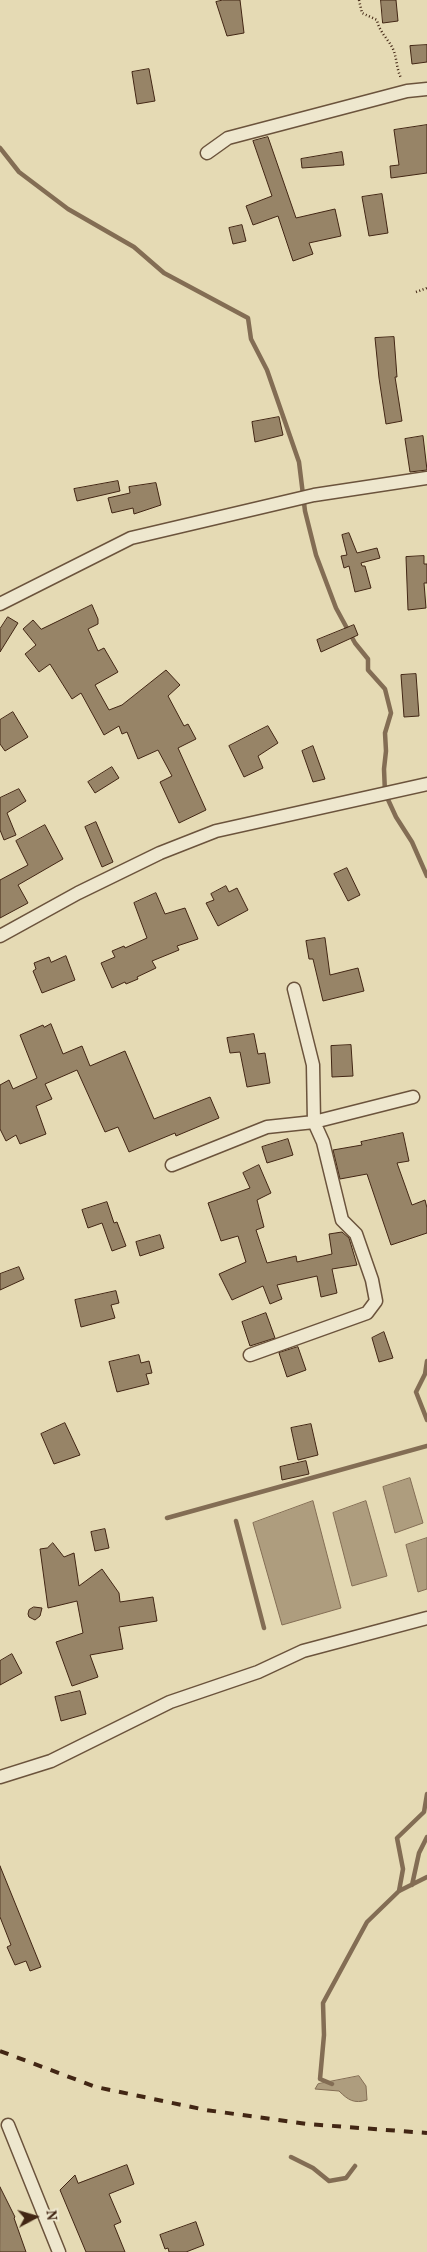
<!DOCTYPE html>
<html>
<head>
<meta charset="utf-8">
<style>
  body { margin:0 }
  #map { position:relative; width:427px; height:2252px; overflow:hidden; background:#e5dab4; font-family:Vollkorn,serif }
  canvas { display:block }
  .north { position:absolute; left:10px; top:2192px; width:50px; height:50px; -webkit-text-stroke:4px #eee7ce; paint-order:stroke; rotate:84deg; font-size:14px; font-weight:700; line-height:20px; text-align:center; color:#422614 }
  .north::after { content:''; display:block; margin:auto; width:18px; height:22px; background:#422614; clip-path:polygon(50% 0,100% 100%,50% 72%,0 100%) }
</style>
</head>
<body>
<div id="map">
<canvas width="427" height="2252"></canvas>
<div class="north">N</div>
</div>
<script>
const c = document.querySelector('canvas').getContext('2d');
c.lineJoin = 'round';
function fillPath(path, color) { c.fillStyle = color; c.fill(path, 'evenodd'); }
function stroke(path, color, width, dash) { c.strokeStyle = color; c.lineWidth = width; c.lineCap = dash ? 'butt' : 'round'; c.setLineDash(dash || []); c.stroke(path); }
const water = new Path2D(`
  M410,1478L423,1523L395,1533L383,1487Z
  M313,1501L341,1608L282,1625L253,1523Z
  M366,1501L387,1576L352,1586L333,1513Z
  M427,1538V1589L418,1592L406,1545Z
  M359,2076L366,2086L367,2100C354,2104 348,2100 339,2091L315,2089L318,2084Z`);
fillPath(water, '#ae9d7e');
stroke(water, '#836d54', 1);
stroke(new Path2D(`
  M0,148L19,172L68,209L134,247L164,273L248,318L251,339L267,370L299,462L305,511L316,555L336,608L355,643L368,659V670L385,689L391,713L385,733L386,751L384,769L385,793L396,817L412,842L427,876
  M427,1361L425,1374L416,1392L427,1420
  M167,1518L427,1446
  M236,1521L264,1628
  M412,1885L419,1853L427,1837
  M399,1891L403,1869L397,1838L424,1812L427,1794
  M332,2084L320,2079L324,2035L323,2003L367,1922L399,1891L427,1877
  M291,2157L313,2168L329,2181L346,2178L355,2166`), '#836d54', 4.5);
const building = new Path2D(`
  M223,0H240L244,33L227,36L216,2Z
  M381,0H396L398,21L383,23Z
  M427,45V62L412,64L410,46Z
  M149,69L155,101L137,104L132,72Z
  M427,125V173L391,178L390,166L399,165L394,130Z
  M268,137L296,218L335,209L341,236L309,243L313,254L293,261L278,216L253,225L246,206L272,196L253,141Z
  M342,152L344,165L302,168L301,159Z
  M382,194L388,233L369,236L362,197Z
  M242,225L246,241L233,244L229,228Z
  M394,337L397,377H395L402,421L386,424L379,378L375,338Z
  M279,417L283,435L255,442L252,422Z
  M423,436L427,470L410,472L405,439Z
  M118,481L120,491L77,501L74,489Z
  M156,483L161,505L134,514L133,508L112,513L108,498L130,493L129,487Z
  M349,533L357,553L377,548L380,558L361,563L362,566H365L371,588L355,592L349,566L344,568L341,556L347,555L342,535Z
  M424,556V564H427V583H424L426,608L408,610L406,557Z
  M92,605L98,619V624L88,629L98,651L104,648L118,672L95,685L109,710L122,705L166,670L180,685L168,696L184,726L188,724L196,739L178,748L206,810L179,823L160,782L172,776L158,750L138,759L127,732L122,734L119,726L104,735L81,693L72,699L50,664L39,672L25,654L36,645L23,629L33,620L41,629Z
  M8,617L18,623L0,652V629Z
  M354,625L358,635L321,652L317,640Z
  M416,674L419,716L404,717L401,675Z
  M13,712L28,737L5,751L0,744V720Z
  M268,726L278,743L258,756L263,768L244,777L229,746Z
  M313,746L325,779L313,782L302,751Z
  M112,767L119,778L95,793L88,782Z
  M19,789L26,801L7,813L16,835L4,840L0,830V798Z
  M96,822L113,862L102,867L85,827Z
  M45,825L63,859L18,885L28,903L0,918V880L28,865L16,841Z
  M347,868L360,895L348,901L334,874Z
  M226,886L229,892L237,888L248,910L218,926L206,903L214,900L211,894Z
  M156,893L165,914L185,908L198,939L177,946L179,950L152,961L156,968L137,977L138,979L126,984L125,982L112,988L101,963L115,957L112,951L124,946L125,948L147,938L134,903Z
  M325,938L330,975L358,968L364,991L323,1001L313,959H309L306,941Z
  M66,956L75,980L42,993L33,971L36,969L34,963L49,957L51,962Z
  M51,1024L63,1054L82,1046L90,1066L125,1051L154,1119L210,1097L219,1118L176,1136L175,1133L129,1152L118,1127L105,1132L77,1070L45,1084L52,1099L36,1106L46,1134L20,1144L16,1135L6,1141L0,1129V1085L9,1080L13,1089L37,1078L20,1035L43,1025L44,1027Z
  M254,1034L258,1054L265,1053L270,1083L247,1087L240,1052L230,1053L227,1038Z
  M351,1045L353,1076L332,1077L331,1046Z
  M403,1133L409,1161L397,1163L412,1205L425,1200L427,1208V1233L391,1245L367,1174L340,1179L333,1150L362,1145L361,1142Z
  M288,1139L293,1155L267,1163L262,1147Z
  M259,1165L271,1193L257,1200L264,1227L256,1230L267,1263L296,1256L297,1262L332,1254L329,1234L342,1232L349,1238L357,1265L332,1269L337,1293L321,1297L317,1276L277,1285L282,1299L270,1304L263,1286L232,1300L219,1274L246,1262L238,1236L221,1241L208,1203L250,1188L243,1173Z
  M107,1202L114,1223L117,1222L126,1246L112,1251L102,1223L88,1228L82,1210Z
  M160,1235L164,1248L140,1256L136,1242Z
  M19,1267L24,1279L0,1290V1274Z
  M116,1291L119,1303L111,1305L115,1318L81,1327L75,1300Z
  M266,1313L275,1338L250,1346L242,1322Z
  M384,1332L393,1358L379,1362L372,1338Z
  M298,1347L306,1370L287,1377L279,1353Z
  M139,1355L141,1363L149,1361L152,1373L146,1374L149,1384L117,1392L109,1362Z
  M65,1423L80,1455L54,1464L41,1434Z
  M311,1424L318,1455L298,1460L291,1428Z
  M306,1461L309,1474L282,1480L280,1467Z
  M105,1529L109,1548L95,1551L91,1532Z
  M53,1543L64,1557L74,1553L79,1586L102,1569L119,1593L120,1602L153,1597L157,1621L119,1627L123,1649L90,1655L98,1677L72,1686L56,1642L83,1633L77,1601L48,1608L40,1549L47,1548Z
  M34,1607L42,1608L40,1616L35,1620L29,1617L28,1614L29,1610Z
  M12,1654L22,1673L0,1685V1661Z
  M80,1691L86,1714L61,1721L55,1697Z
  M0,1866L41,1967L30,1971L26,1961L15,1965L7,1947L11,1945L0,1917Z
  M127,2165L134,2184L109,2194L121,2222L114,2225L125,2252H86L60,2190L75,2175L78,2183Z
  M0,2187L15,2217L14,2218L26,2252H0Z
  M196,2222L204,2245L186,2252H169L168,2248L165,2249L160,2235Z`);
fillPath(building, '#978467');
stroke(building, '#422614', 1);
const minor = new Path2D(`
  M207,153L228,138L407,91L427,89
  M0,604L131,538L314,495L427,478
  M0,936L78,893L160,853L216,831L427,784
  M172,1165L267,1127L314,1122L413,1097
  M250,1355L367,1313L376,1301L372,1280L356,1234L342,1220L323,1142L314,1122L313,1065L294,989
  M0,1777L51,1761L170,1702L258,1672L303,1651L427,1618
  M8,2125L59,2252`);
stroke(minor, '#6b533c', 15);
stroke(new Path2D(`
  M359,0L362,13L377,20C379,31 387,38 392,47C397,56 396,68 401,78
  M416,292L427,288`), '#422614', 2.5, [1, 2.5]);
stroke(minor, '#eee7ce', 12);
stroke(new Path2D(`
  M0,2051L96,2087L206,2110L307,2124L427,2133`), '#422614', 4, [9, 9]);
</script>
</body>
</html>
